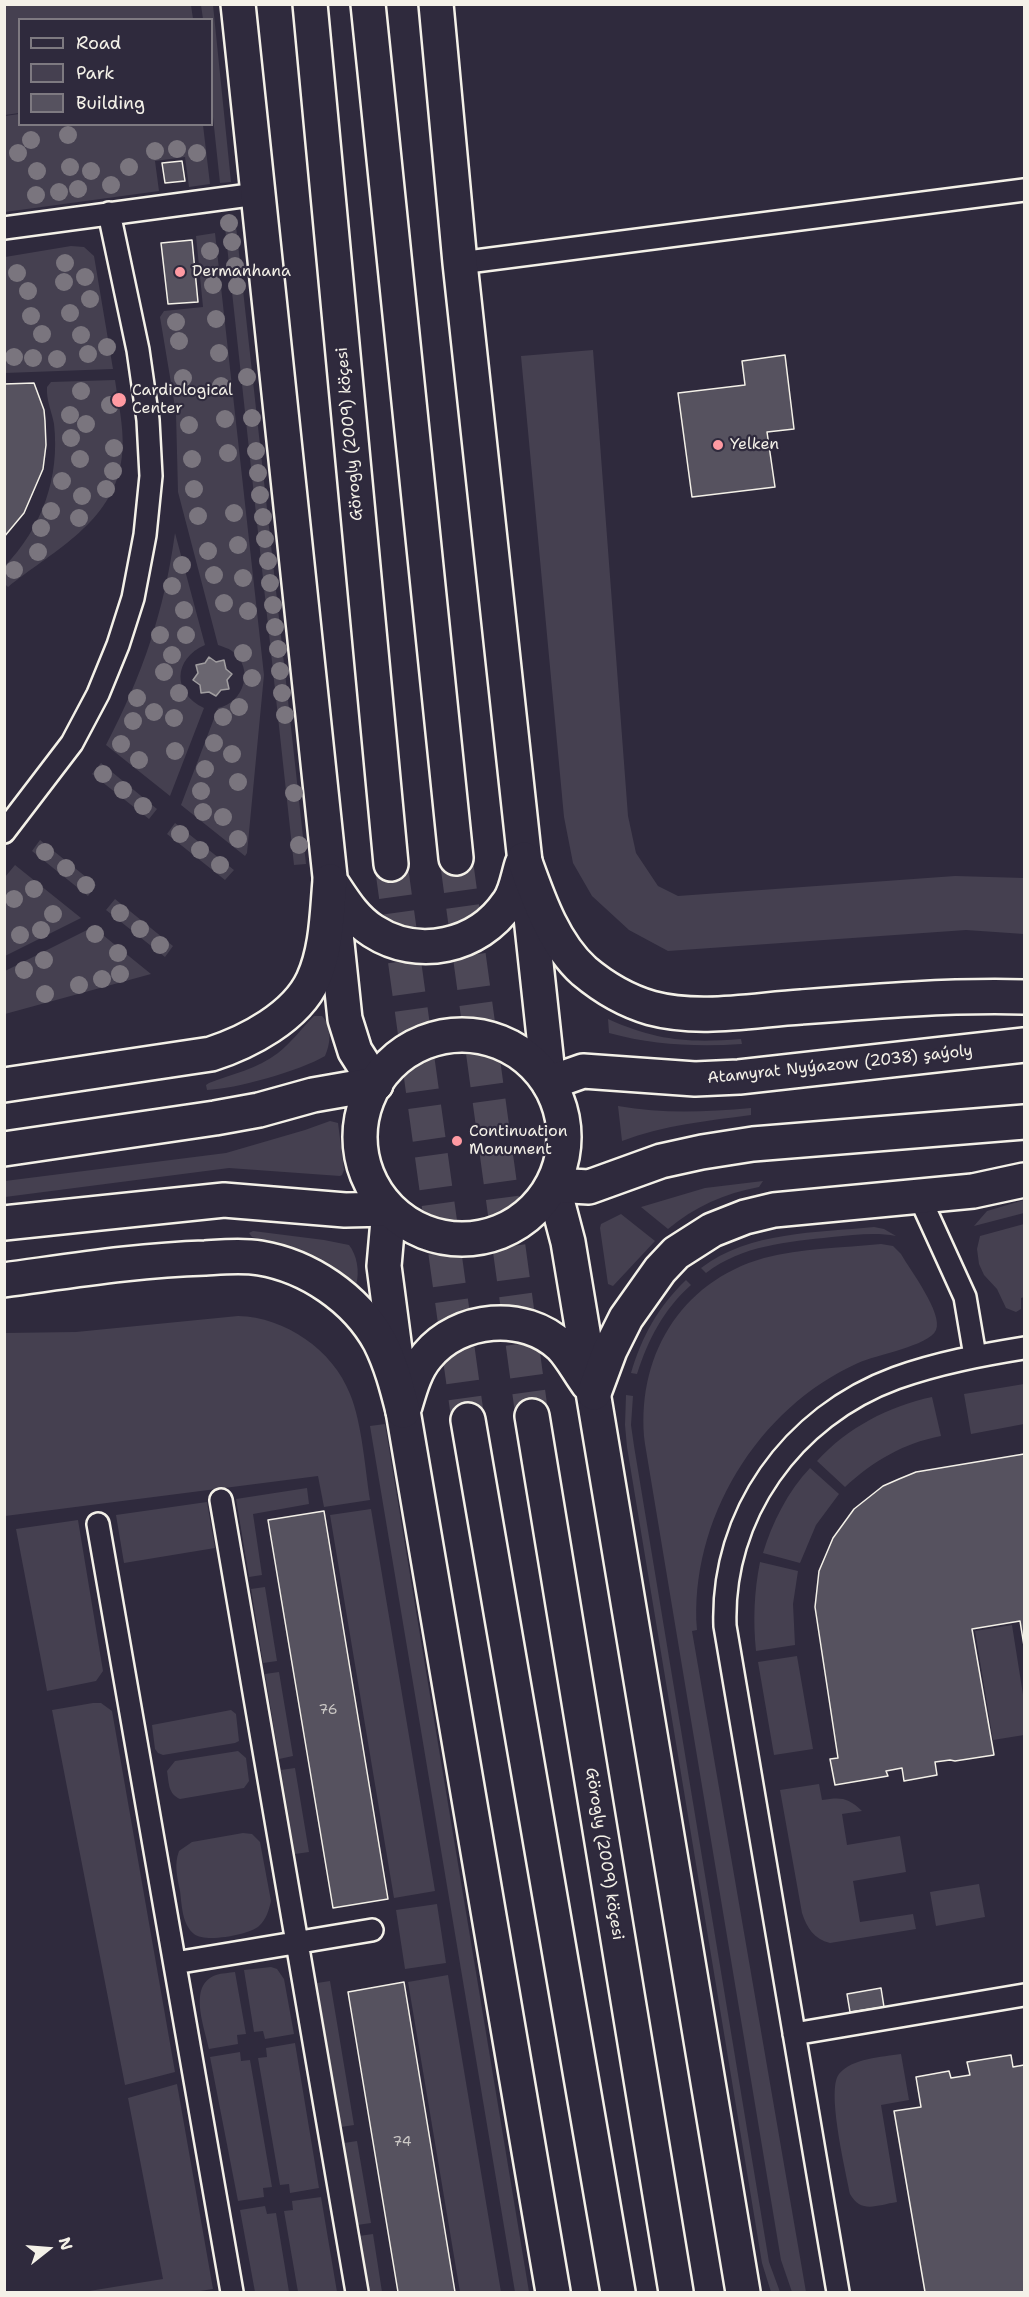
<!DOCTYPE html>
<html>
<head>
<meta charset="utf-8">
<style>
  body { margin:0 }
  #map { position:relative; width:1029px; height:2297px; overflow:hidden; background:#2f2a3d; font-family:"Shantell Sans",sans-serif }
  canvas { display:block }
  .frame { position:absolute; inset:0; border:6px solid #f4f1e8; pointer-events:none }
  .legend { position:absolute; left:18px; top:18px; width:195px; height:108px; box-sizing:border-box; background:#2f2a3d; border:2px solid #7e7a81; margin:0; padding:8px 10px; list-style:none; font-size:18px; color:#f4f1e8 }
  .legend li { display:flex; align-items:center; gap:12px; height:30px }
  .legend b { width:30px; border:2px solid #7e7a81 }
  .north { position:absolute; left:18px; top:2219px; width:60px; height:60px; -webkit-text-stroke:4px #2f2a3d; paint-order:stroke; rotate:73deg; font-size:16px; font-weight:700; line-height:24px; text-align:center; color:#f4f1e8 }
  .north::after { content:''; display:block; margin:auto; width:21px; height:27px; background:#f4f1e8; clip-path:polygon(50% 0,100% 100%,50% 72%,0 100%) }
</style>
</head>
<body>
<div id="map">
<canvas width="1029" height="2297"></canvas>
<div class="frame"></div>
<ul class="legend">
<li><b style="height:8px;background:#2f2a3d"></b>Road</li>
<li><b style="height:16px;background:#454050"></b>Park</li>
<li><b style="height:16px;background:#56525f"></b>Building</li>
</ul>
<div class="north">N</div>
</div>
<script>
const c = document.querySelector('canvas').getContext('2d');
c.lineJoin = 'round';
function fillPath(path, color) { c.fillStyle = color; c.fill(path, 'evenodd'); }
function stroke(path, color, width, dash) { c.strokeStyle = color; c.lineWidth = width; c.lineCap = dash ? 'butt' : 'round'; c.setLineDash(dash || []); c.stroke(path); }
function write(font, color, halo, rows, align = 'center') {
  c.font = font + ' "Shantell Sans",sans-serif'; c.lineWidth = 4.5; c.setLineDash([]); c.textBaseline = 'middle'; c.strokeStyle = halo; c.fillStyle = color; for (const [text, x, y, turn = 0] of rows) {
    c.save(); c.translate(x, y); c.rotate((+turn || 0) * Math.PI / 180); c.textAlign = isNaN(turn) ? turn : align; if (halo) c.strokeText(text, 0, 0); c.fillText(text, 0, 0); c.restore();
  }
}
fillPath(new Path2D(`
  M4,5H191L193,19L20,20L19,113L5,115Z
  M201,5H213L231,182L220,183L212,108V20L203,19Z
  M19,114L20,124L203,125L210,184L189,187L185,157L155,161L159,191L5,212V116Z
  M235,217L306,864L294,865L224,218Z
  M215,233L264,675L247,853L245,856L181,805L218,708C244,703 255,668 232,651C228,648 223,647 218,645L178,492L176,413L160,317L164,311L203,307L196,236Z
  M71,246L84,247L94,256L113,369L5,373V257Z
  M593,350L628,816L636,853L658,886L678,896L955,876L1024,878V934L966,930L668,951L629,930L592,896L573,863L564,817L521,356Z
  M115,380C119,408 127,439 120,468C108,525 50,553 8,587L5,584V566C42,527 60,478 54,424C52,412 46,400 47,387L51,382Z
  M175,533L205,645C173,659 172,693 204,708L170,796L106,745C143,674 164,612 175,533Z
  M101,763L157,809L149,819L92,774Z
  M175,823L234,870L225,880L167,834Z
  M40,840L96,885L88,896L32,851Z
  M15,865L81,918L5,956V877Z
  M115,899L173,946L165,957L106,910Z
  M93,927L151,974L5,1014V971Z
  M314,1016H322C332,1026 331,1043 325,1056C300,1071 235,1089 207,1090L206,1085L209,1083C232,1074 257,1069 278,1053C292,1042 302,1028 314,1016Z
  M608,1019C657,1041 689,1043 741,1039L742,1044C696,1047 653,1045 609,1033Z
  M618,1106C663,1114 705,1112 751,1108V1115C707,1121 664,1125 622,1141Z
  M330,1121L338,1123L344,1170L342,1175L340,1176L229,1168L5,1197V1181L226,1153L305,1130Z
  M763,1181L759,1187C725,1193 694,1207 668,1229L641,1207L705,1188Z
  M1024,1200V1213L974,1226L987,1211Z
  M621,1214L655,1241L613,1286L608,1284L600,1228L601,1224Z
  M1024,1224V1297L1021,1298V1309L1016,1312L1006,1308L997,1289L984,1275L979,1264L977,1249L980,1236Z
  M874,1227L884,1229L896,1236C875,1232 854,1235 832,1237C787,1242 743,1245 706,1273L701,1268C750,1231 816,1233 874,1227Z
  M253,1231L324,1240L349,1245C357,1255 360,1272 356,1285C347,1283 327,1265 316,1259C296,1247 275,1242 252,1237L249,1233Z
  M881,1244L893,1246L901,1254C910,1270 943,1313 936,1330C929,1346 875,1355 858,1363C757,1408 689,1521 697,1630L692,1631L806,2292H792L781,2260L645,1444C635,1359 679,1282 764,1258C801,1248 843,1248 881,1244Z
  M686,1280L691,1285C663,1310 648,1340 637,1374L631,1373C642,1336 658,1307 686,1280Z
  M238,1316C285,1317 333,1350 350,1394C362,1423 365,1468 370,1500L324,1507L318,1476L5,1516V1333L76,1332Z
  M1024,1384V1424L971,1434L964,1394Z
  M626,1395L633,1396L631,1425L634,1446L769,2262L780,2292H771L762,2263L627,1447L625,1425Z
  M932,1397L941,1436C904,1443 873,1461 845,1487L817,1461C847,1428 889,1406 932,1397Z
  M385,1424L529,2292H515L370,1426Z
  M810,1468L839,1494L816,1525L800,1563L763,1553C772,1523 788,1491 810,1468Z
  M307,1488L309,1504L253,1514L262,1575L249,1577L236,1499Z
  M207,1502L215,1548L124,1563L116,1515Z
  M371,1509L435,1891L394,1898L330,1515Z
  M78,1520L103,1671L96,1681L47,1691L16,1529Z
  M760,1562L798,1571L793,1604L795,1645L756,1651C753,1621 754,1592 760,1562Z
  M265,1587L277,1661L263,1663L251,1589Z
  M1012,1625L1024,1701V1735L993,1740L975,1631Z
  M797,1656L813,1749L774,1755L758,1662Z
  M279,1672L293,1756L279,1759L265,1674Z
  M93,1703H101L112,1711L175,2072L125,2085L52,1710Z
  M231,1710L236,1714L239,1741L235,1743L163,1755L158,1753L155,1749L152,1725Z
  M238,1751L246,1758L249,1781L244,1788L180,1799C168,1794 169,1783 167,1771L175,1761Z
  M295,1768L309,1852L295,1854L281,1770Z
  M819,1784L822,1800C840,1797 848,1797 862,1811L842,1814L847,1845L900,1836L906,1872L853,1881L860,1922L913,1914L916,1929L830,1943C814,1939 807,1928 802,1913L780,1790Z
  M243,1833L252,1834L260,1842L271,1901C269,1910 266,1920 259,1926C249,1935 205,1943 194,1934C182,1924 182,1906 180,1891C177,1877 174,1864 179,1851L192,1842Z
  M979,1884L985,1917L936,1926L930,1892Z
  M437,1904L446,1963L405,1969L396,1910Z
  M271,1967L277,1969L284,1979L294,2034L265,2039L263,2031L254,2032L244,1970Z
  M235,1972L246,2034L237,2035L238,2044L209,2049C205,2028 187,1985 216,1975C222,1973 229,1973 235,1972Z
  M448,1975L501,2292H460L408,1982Z
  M330,1981L354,2125L341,2127L317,1983Z
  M295,2043L319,2188L290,2193L289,2184L280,2185L258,2058L267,2057L266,2048Z
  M240,2052L241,2061L250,2060L272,2187L263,2188L264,2197L238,2201L210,2057Z
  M901,2054L909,2100L881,2105L897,2202C877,2205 861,2214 850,2194C846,2172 826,2090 839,2074C852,2058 882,2057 901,2054Z
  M177,2084L213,2289L194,2292H83L163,2279L128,2098Z
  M357,2141L371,2223L357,2225L344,2143Z
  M321,2197L337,2292H298L284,2211L293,2210L292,2201Z
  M265,2206L267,2214L276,2213L289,2292H255L240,2210Z
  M373,2234L382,2292H368L359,2236Z`), '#454050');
const water = new Path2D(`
  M209,657L216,662L224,660L226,669L232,674L227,680L229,689L221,690L216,696L209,692L201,693L200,685L193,680L198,673L196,665L205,663Z`);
fillPath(water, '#6a6670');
stroke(water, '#a19ea0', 1.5);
const building = new Path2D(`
  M182,161L185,181L165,183L162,163Z
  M192,240L198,302L168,304L161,243Z
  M785,355L794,429L767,432L775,487L692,497L678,393L745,385L742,361Z
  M34,383L44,410L45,421L46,445L43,469L24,513L4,537V384Z
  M1024,1454V1646L1020,1621L972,1629L994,1755L955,1761L950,1760L935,1762L937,1775L904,1781L902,1768L886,1771L888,1776L835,1785L830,1759L838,1758L815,1607L819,1571L833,1538L854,1509L883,1486L899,1479L916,1472Z
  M324,1511L388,1899L333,1908L268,1520Z
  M404,1982L455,2292H398L348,1992Z
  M881,1988L884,2007L850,2012L847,1994Z
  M1011,2055L1013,2067L1024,2065V2292H925L894,2111L921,2107L916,2077L949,2071L951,2078L970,2075L967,2062Z`);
fillPath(building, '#56525f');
stroke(building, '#f4f1e8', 1.5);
stroke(new Path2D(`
  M456,858L532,1416
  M391,864L468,1420`), '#4d4857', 33, [33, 16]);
const lane = new Path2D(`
  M4,228L257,194
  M460,263L1024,190
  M4,832L72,743L98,694L118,645L133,598L145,535L151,476L148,420L138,350L109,213
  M919,1196L965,1297L975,1356
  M221,1500L357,2292
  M98,1524L232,2292
  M175,1963L372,1930
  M794,2034L1024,1995
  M838,2292L725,1626C721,1515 792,1416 896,1378C938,1363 981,1355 1024,1348`);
const secondary = new Path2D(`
  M238,4L345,1019L355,1051L376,1084
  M310,4L391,864
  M368,4L456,858
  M436,4L460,263L549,1083
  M331,882C343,900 354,919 373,931C418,960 478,947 508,903C516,893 518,876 522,864
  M553,1185L568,1242L743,2292
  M389,1209L384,1266L403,1411L553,2292
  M405,1406C410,1389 415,1370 427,1356C459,1317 524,1311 561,1346C571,1356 579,1372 588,1384
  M532,1416L676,2292
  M468,1420L618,2292`);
const primary = new Path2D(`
  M524,859C538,898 553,943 584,971C603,987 627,1001 651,1008C699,1021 753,1010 801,1007C876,1001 950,995 1024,997
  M360 1137a102 102 0 1 1 204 0a102 102 0 1 1-204 0Z
  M549,1083L583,1071L695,1079L739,1077L1024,1045
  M4,1085L211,1054C248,1042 296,1017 313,980C327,949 327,914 330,881
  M4,1149L215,1118L259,1110L313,1095L376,1084
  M553,1185L589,1187L661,1161L702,1152L753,1144L1024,1122
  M4,1223L224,1200L345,1210L389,1209
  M4,1280C71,1271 138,1260 205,1258C222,1257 242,1255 260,1258C308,1266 356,1298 380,1342C391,1364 397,1387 403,1411
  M594,1393L610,1350L626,1318L660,1270L676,1253L712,1230L745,1217L774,1210L973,1191L1024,1180`);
stroke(lane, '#f4f1e8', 26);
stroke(secondary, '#f4f1e8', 38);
stroke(primary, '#f4f1e8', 38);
stroke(lane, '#2f2a3d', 21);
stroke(secondary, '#2f2a3d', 33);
stroke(primary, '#2f2a3d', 33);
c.fillStyle = '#7a757e';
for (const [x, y] of [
  [68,135],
  [31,140],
  [177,149],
  [155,151],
  [18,153],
  [197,153],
  [70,167],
  [129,167],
  [37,171],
  [91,171],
  [111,185],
  [78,189],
  [59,192],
  [36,195],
  [229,223],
  [232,242],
  [210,251],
  [65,263],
  [235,266],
  [17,273],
  [85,277],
  [64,282],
  [213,285],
  [237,286],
  [28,291],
  [90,299],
  [70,313],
  [31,316],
  [216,319],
  [176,322],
  [42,334],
  [81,335],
  [179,341],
  [107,347],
  [219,353],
  [88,354],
  [14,357],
  [33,358],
  [57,359],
  [247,377],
  [183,378],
  [221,386],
  [81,391],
  [110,405],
  [70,415],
  [252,418],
  [225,419],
  [86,424],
  [189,425],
  [71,438],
  [114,448],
  [256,451],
  [228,453],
  [80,459],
  [192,459],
  [113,471],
  [258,473],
  [62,481],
  [106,489],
  [194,489],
  [260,495],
  [82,496],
  [51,511],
  [234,513],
  [198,516],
  [263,517],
  [79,518],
  [41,528],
  [265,539],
  [238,545],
  [208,551],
  [38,552],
  [268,561],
  [182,565],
  [14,570],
  [214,575],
  [243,578],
  [270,583],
  [172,586],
  [224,603],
  [273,605],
  [184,610],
  [248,611],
  [275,627],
  [160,635],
  [186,635],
  [278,649],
  [243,653],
  [172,655],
  [280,671],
  [164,672],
  [252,678],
  [179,693],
  [282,693],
  [137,698],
  [239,707],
  [154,712],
  [285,715],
  [223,717],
  [174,718],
  [133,721],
  [214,743],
  [121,744],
  [175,751],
  [232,754],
  [139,760],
  [205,769],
  [103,774],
  [238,782],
  [123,790],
  [201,791],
  [294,793],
  [143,806],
  [203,812],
  [223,817],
  [180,834],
  [238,839],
  [299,845],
  [200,850],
  [45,852],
  [220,865],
  [66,868],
  [86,885],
  [34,889],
  [14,899],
  [120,913],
  [53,914],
  [140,929],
  [41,930],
  [95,934],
  [20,935],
  [160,945],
  [118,953],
  [44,960],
  [24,970],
  [120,974],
  [102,979],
  [79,985],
  [45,994]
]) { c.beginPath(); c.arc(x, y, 9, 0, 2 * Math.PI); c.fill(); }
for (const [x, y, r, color] of [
  [180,272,6,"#ff9aa2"],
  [119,400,8,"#ff9aa2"],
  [718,445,6,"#ff9aa2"],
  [457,1141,6,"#ff9aa2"]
]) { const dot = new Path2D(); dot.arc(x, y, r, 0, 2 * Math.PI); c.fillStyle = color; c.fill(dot); stroke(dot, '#2f2a3d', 2); }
write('14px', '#ccc9c6', null, [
  ["76",328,1710],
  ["74",402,2142]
]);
write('16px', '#f4f1e8', '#2f2a3d', [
  ["Dermanhana",192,272],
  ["Cardiological",132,391],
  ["Center",132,409],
  ["Yelken",730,445],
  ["Continuation",469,1132],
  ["Monument",469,1150]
], 'left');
write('16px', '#f4f1e8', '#2f2a3d', [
  ["Görogly (2009) köçesi",350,434,-95],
  ["Atamyrat Nyýazow (2038) şaýoly",840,1065,-6],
  ["Görogly (2009) köçesi",604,1854,81]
]);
</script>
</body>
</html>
